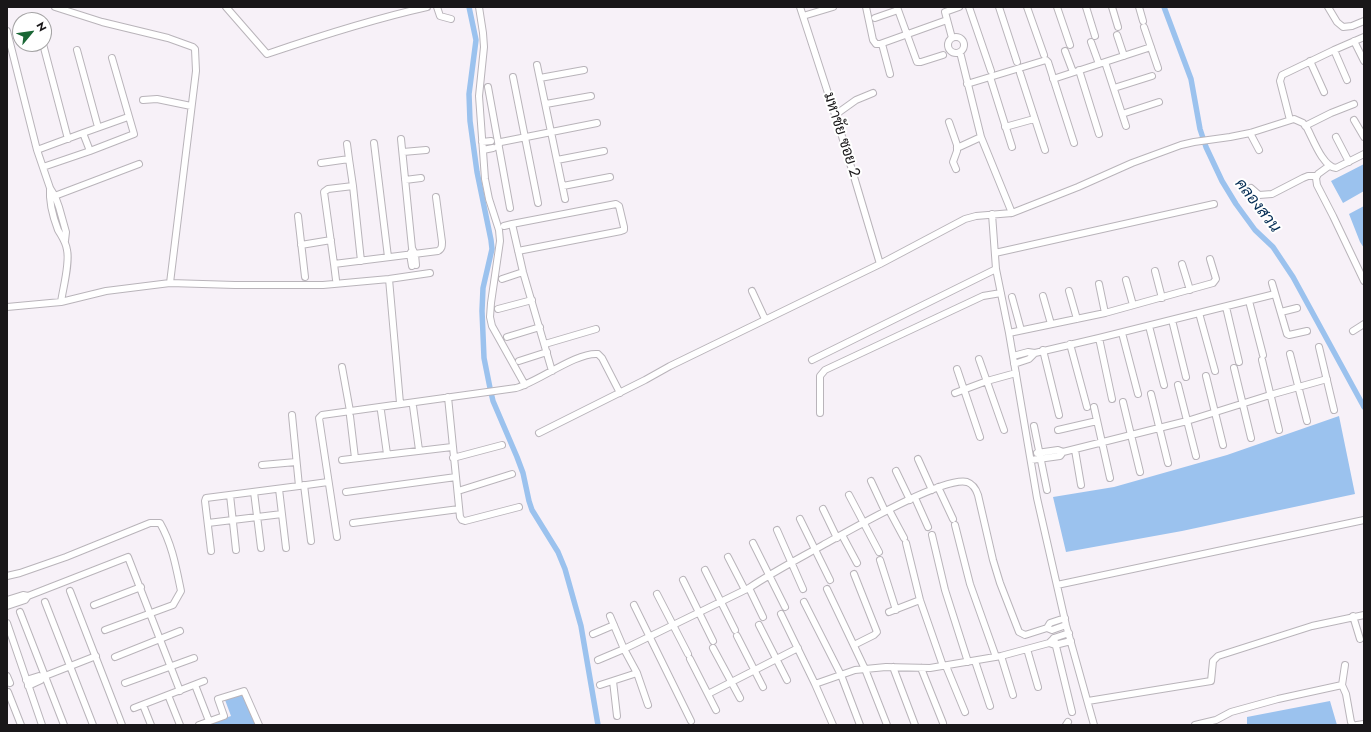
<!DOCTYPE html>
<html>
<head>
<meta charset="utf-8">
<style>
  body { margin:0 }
  #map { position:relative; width:1371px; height:732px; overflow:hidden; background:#f7f1f8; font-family:Jost,sans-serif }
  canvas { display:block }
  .frame { position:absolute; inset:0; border:8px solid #191719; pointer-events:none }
  .north { position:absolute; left:12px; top:12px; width:40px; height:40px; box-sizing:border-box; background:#fff; border:1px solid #a3a2a3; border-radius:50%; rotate:61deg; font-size:11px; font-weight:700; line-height:16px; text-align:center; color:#191719 }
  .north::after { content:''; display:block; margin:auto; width:14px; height:18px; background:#1a6735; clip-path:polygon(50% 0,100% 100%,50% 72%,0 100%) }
</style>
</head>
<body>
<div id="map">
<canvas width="1371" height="732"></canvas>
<div class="frame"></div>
<div class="north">N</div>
</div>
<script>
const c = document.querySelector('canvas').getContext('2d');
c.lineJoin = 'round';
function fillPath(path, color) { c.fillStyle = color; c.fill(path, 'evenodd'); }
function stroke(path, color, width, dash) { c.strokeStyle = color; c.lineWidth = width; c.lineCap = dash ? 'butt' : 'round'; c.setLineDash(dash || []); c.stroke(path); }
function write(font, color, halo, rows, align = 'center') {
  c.font = font + ' Jost,Sarabun,sans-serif'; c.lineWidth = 4; c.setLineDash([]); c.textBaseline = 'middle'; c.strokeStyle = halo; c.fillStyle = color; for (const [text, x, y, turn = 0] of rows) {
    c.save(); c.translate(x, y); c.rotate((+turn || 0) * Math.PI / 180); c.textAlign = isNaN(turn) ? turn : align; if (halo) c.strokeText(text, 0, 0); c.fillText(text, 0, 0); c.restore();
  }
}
fillPath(new Path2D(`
  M1364,164V191L1343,203L1331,181Z
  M1364,206V248L1360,242L1349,214Z
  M1339,416L1355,494L1182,531L1066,552L1053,497L1114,487L1227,455Z
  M244,693L257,725H206L231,716L225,700Z
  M1330,701L1337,725H1247V717Z`), '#9bc2ee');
stroke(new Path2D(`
  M469,7L476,40L469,94L470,121L477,172L491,240L492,249L483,288L482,311L484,358L490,388L493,401L517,457L523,473L529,501L532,510L558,552L565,569L581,626L598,725
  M1164,7L1191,79L1200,129L1206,147L1222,181L1236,204L1255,230L1273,247L1293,277L1364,407`), '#9bc2ee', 5.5);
const minor = new Path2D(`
  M55,7L102,22L168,38L193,47L195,49L196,71L170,283
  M226,7L267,54C320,36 373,19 427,7
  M437,7L440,16L451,19
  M479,7L483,33L484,47L479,96L485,179L489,199L499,230L500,241L491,303L490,317L492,326L525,385
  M800,7L841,133L880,264
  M866,7L873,40L876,44H880L947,20
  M897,7L917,62H921L943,55
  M969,7L991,71
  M999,7L1017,62
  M1027,7L1044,55
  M1057,7L1070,45
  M1086,7L1095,36
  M1112,7L1118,27
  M1139,7L1143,21
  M1328,7L1337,22L1343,27L1352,26L1364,21
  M803,16L833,7
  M875,18L898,10
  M1144,27L1158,68
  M7,31L37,150
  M1117,35L1124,56
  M948 45a8 8 0 1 1 16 0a8 8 0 1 1-16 0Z
  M952,38L945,12L959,7
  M1354,41L1364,61
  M1091,42L1099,64
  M43,44L68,139
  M882,44L890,74
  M77,50L98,127
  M1334,50L1347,80
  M1065,51L1073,72
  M960,52L981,137L1012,213
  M1310,61L1324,92
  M1105,62L1126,126
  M537,65L565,199
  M1079,70L1099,134
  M1020,73L1045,150
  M513,77L538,203
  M990,77L1012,147
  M540,78L584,70
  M1053,79L1151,47
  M967,84L1046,60L1048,62L1074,143
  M488,87L510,208
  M1114,88L1152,76
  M143,100L157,99L191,106
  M546,104L591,96
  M1122,114L1159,102
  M835,115L856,100L873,93
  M1290,120L1280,81L1282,75L1334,50L1364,37
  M1354,120L1364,137
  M949,122L957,145V151L953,162L956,169
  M1305,126L1331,113L1354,104
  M1005,127L1034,119
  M83,133L128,117
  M1250,133L1259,150
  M1336,137L1349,162
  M401,139L412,248L415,254L416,265
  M482,142L491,141
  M374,143L388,257
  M347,144L349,159
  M497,147L501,142L597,123
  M957,148L981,137
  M483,150L493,148
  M403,152L426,150
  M557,160L604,151
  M321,163L349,159L353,186
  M1329,166L1318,174L1316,178L1317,185L1333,216L1364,281
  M43,167L90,151
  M405,180L421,178
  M563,186L610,177
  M50,188C49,201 53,217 58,230C62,237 66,242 67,250C70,263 63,288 61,302
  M1251,188L1259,195L1272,194L1303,178L1308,176H1317
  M52,197L139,164
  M992,214L996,269L1009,333L1037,498L1066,625L1094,725
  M298,216L305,277
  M504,226L512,224
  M65,241L66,232L59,207L55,196L50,188L37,150L83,133L90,151L134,134L112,58
  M301,245L331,240
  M518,251L621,231L624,230V227L619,206L616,204L512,224L523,272L552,371
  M411,252L410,254L412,266
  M995,253L1214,204
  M361,261L353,186L328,189L324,192L334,264L438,251C442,249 442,246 442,242L436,197
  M334,264L336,280
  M1182,264L1190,290
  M1155,271L1162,298
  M389,279L400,403
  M502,279L523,272
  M1126,280L1133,305
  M1272,283L1287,334L1289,335L1307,331
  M1099,284L1105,313
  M752,291L765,319
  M1069,291L1077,319
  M1043,296L1051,324
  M1012,297L1021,330
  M1249,301L1263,355
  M7,307L61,302L106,291L170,283L235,285H323L389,279L430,273
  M1226,307L1239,362
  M498,309L532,300
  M1281,312L1297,308
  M1199,313L1215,371
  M1172,320L1186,377
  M1149,326L1164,385
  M1353,331L1364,324
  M1009,333L1105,313L1213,283L1216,279L1210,259
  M1122,333L1138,394
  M507,337L540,327
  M1099,338L1112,399
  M545,344L596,329
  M1070,344L1087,407
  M1319,347L1334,410
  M1043,350L1059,415
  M1035,353L1099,338L1275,294
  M1290,354L1307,421
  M1013,356L1028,352L1035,353L1029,359L1014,364
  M979,359L1004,430
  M812,360L996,269
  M1262,360L1279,430
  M519,361L547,352
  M342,367L350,411
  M1234,368L1251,438
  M957,369L980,437
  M1206,376L1223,445
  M1178,385L1196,456
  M955,393L987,381L1016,373
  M1151,394L1168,463
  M448,397L460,517L462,520L465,521L519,507
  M1123,402L1140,472
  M413,406L419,450
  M1094,407L1110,478
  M381,411L387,454
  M820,413V376L825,370L983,296L1001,293
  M292,415L299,486L328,482
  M350,416L355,458
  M1034,426L1047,490
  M1058,430L1097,421
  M539,433L645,380L670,366L880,264L965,219L976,216L1012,213L1078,187L1132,163L1181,145L1194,142L1230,137L1250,133L1294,119L1303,123L1307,128C1313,139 1323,167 1336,168L1364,154
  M1075,450L1081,485
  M1037,453L1058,450L1063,452
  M453,458L502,445
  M918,459L932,490
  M342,460L452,447
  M1031,460L1060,456L1063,452L1187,421L1270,395L1327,379
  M262,465L296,462
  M896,471L910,500
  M871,481L885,511
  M304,485L311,541
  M938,487L953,519
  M279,489L286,548
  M458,491L512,474
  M254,492L261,548
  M346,492L456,477
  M230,495L236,550
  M849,495L879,552
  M915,498L928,527
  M823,509L837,538
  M889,510L904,538
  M800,519L830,580
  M208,523L282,514
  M353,523L459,509
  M955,525L970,584L996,657
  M777,530L803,589
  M842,535L857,563
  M932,535L945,590L968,662
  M337,537L319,418L322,415L516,388C538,382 576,352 598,354L602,358L620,393
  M753,543L785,607
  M906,543L920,600L943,666
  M211,551L205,501L206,498L299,486
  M728,557L745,590
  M880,560L896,610
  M705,570L735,630
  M854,574L877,632L874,635L854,645
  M7,576L20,573L66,557L150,523H160C172,544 176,567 181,591L173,605L105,630
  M683,580L713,641
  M1057,585L1364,520
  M749,588L763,617
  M827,589L865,669L887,725
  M70,591L122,725
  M657,594L688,654
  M28,596L128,557L180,691
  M7,600L23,595L28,596L25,600L7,606
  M45,602L93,725
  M804,602L841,675L860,725
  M94,605L141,587
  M634,605L691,721
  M20,612L64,725
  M889,612L920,600
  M781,614L815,684L833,725
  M610,616L624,649L637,673L648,705
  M1353,616L1360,639
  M1065,618L1050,623L1047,628L1052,630L1066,625
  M7,623L42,725
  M759,625L787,680
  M1069,633L1054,638L1049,643L1055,645L1071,641
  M593,634L614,625
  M737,636L763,687
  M1054,638L1072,712
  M713,648L740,698
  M1027,649L1038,687
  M1001,656L1013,695
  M115,657L180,631
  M690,659L716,710
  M598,660L624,649L749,588C773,572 798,559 823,545C847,532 943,476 967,482C973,484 976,489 978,495L993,560L1000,583L1019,632L1025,635L1047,628
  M975,661L990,706
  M946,666L965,712
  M893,667L915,725
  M921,668L943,723
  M7,676L10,683
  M26,680L39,676L42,677
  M613,681L617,716
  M125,683L194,658
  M815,684L855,670L886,667L930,668L1001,656L1049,643
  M195,685L209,721
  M600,685L637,673
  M1342,685L1345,665
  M28,686L41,680L42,677L45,676L96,656
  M8,692L21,725
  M708,694L798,648
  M168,695L180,725
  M1088,701L1211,681L1213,661L1218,656L1312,626L1364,615
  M143,705L151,725
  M134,708L204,681
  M199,725L224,716L218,699L244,691L259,725
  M1066,725L1068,722
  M1195,725L1216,720L1231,712L1278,699L1342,685L1346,694L1351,722L1353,725
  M1357,725L1364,724`);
stroke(minor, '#b9b4ba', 8);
stroke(minor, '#fff', 6);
write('15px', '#191719', '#fff', [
  ["มหาชัย ซอย 2",841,135,72]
]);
write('italic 16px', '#032c54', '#fff', [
  ["คลองสวน",1257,206,52]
]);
</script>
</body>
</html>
